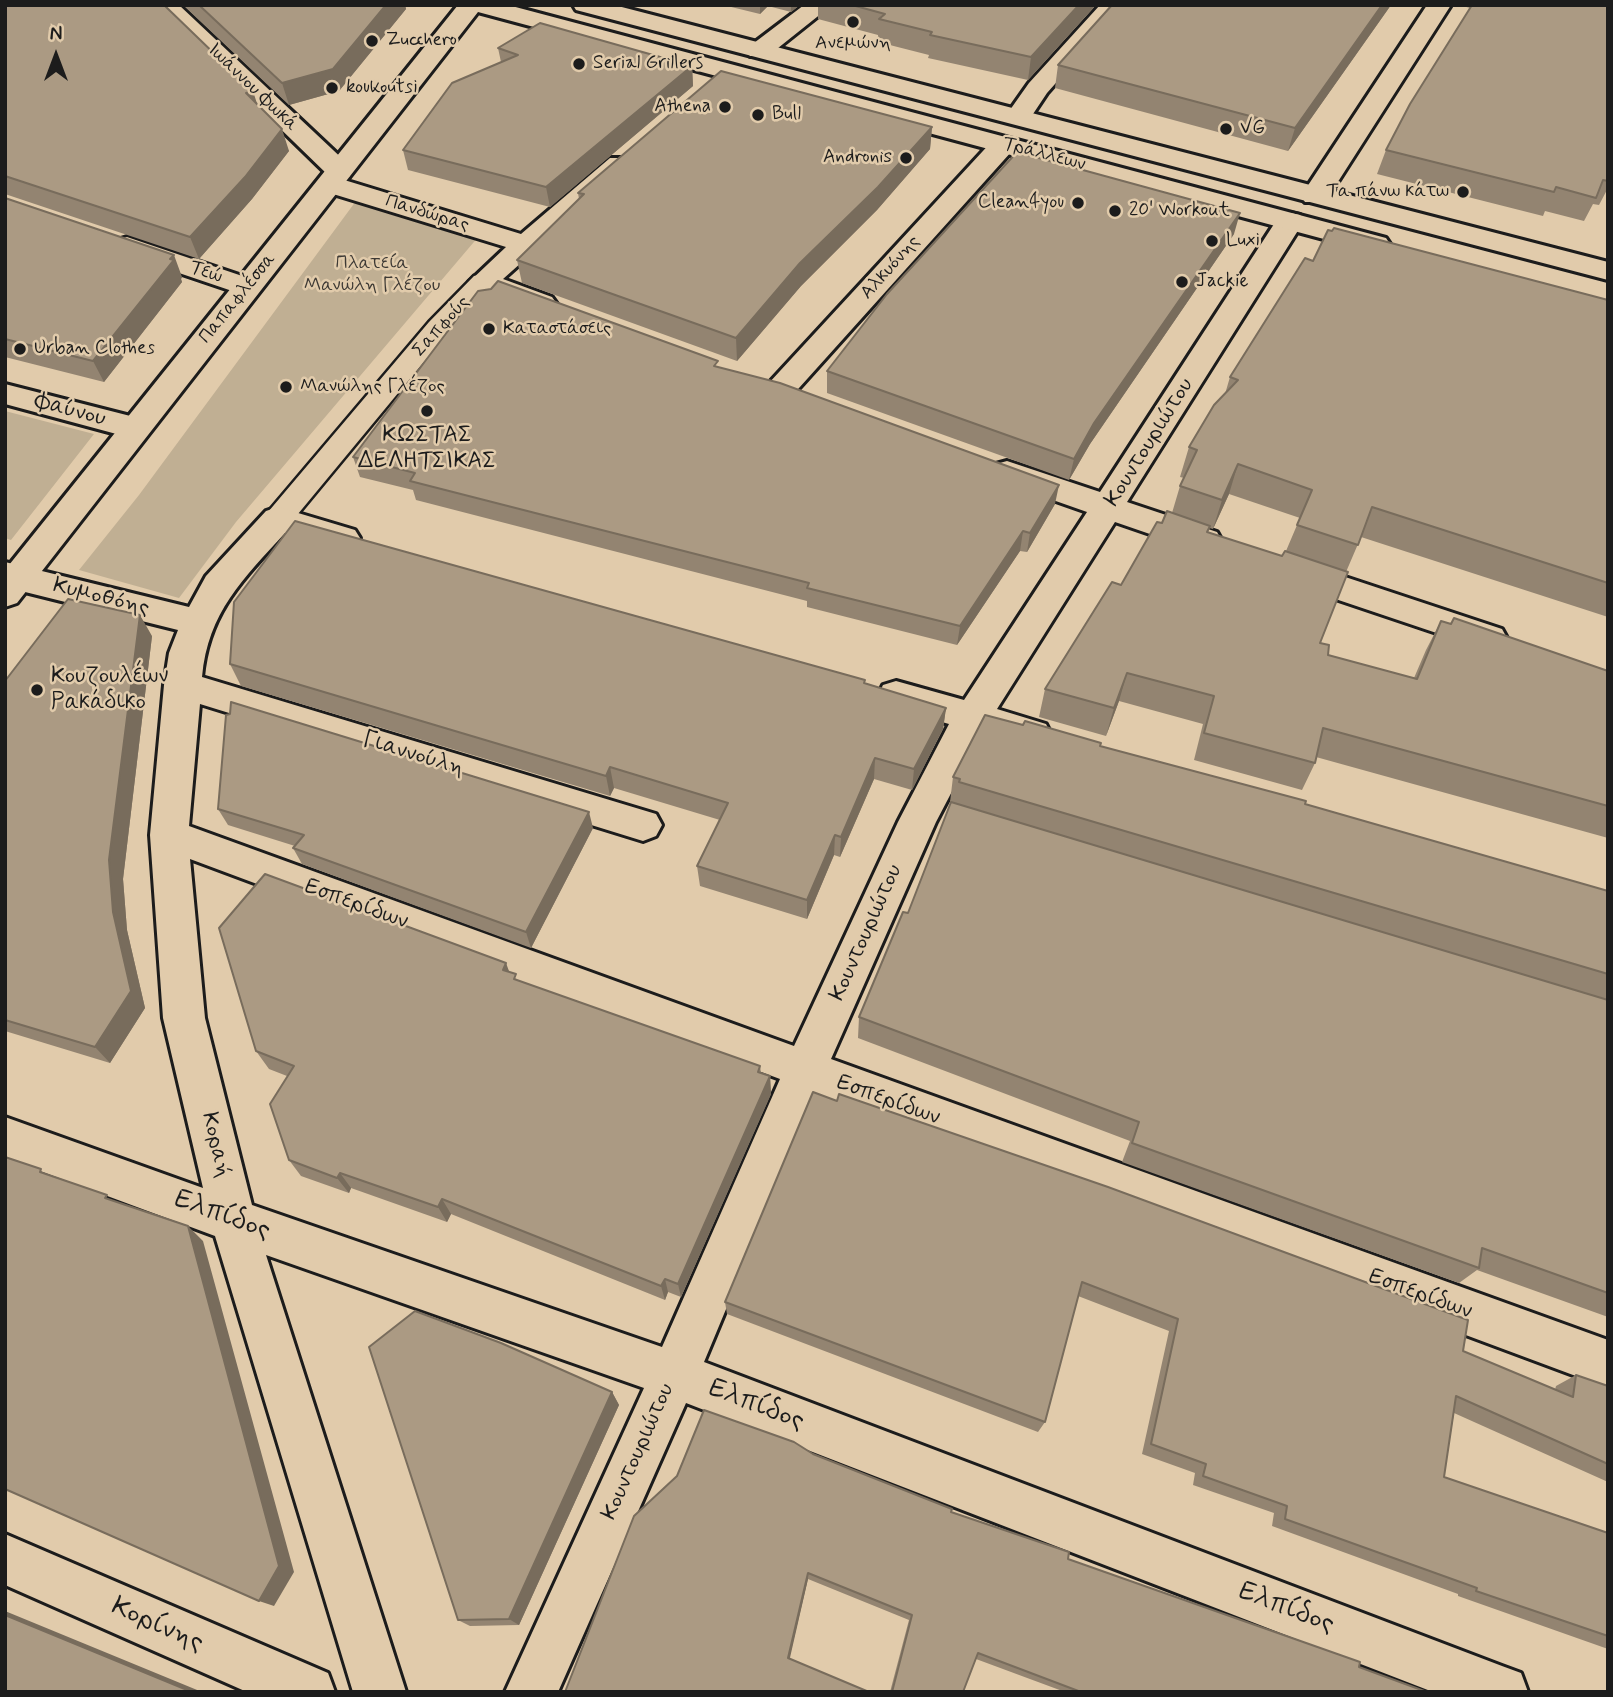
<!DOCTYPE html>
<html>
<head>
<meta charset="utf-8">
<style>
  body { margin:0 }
  #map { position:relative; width:1613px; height:1697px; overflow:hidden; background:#e1cbab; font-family:Mynerve,sans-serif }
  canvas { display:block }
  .frame { position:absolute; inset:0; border:7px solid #1c1c1c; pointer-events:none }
  .north { position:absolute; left:21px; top:21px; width:70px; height:70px; -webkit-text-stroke:5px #e1cbab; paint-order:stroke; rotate:0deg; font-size:19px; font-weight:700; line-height:28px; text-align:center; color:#1c1c1c }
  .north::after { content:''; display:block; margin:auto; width:24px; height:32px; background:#1c1c1c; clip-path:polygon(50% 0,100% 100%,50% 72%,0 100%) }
</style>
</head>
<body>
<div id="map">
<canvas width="1613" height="1697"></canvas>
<div class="frame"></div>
<div class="north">N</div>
</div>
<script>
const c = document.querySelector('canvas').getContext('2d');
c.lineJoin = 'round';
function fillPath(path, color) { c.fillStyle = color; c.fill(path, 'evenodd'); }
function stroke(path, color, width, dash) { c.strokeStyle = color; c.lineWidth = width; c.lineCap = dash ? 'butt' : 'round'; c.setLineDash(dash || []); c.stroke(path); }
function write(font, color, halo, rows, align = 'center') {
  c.font = font + ' Mynerve,sans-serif'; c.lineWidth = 5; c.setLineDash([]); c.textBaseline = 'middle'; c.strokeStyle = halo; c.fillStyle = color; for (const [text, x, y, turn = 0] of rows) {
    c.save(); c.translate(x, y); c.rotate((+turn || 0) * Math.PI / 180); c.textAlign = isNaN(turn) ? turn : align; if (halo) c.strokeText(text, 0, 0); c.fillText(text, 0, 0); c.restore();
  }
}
fillPath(new Path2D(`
  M356,201L479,236L236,522L179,598L79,570L139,495Z
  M5,411L94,434L11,540L5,538Z`), '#c0af93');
const pedestrian = new Path2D(`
  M483,274L492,276L495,282L492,288L447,334L288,526L278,529L268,526L264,519L268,512L429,322L474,276Z`);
const minor = new Path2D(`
  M153,5H179L349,165L352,171L349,177L341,179L521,234L610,158H628L632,164L503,279L552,297L557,304L552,311C528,317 496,297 473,288L469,282L506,247L320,190L316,184L320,178L329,176Z
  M804,5H832L768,56H750L747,51L750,46Z
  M1100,5H1125L1047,93L1027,123H1009L1005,117L1029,83Z
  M1427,5H1451L1325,202H1305L1301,196Z
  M1003,137L1012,139L1016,145L1012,151L790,398L779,401L768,398L764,391L768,384L994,139Z
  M1290,213L1300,215L1304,221L1127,502L1217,532L1222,541L1217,550L1205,553L1115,522L997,709L1046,724L1051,734L1046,744L1033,749L982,734L936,822L831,1059L1608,1340V1388L816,1093L704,1362L1502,1666L1521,1673L1528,1692H1433L686,1403L558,1692H505L644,1388L266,1255L406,1692H353L215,1236L5,1158V1117L203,1188L163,1018L150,835L164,685L169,653L178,630L5,587V562L189,607L206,576L266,511L278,507L355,530L360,538L355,546L343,550L285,533C243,579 208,612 202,677L656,814L662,825L656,836L643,841L200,704L189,826L794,1046L898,822L949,724L883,705L878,695L883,685L896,681L964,700L1087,512L996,480L991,472L996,464L1007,461L1100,492L1276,221L1280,215ZM190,859L780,1079L662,1347L252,1205L205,1018Z
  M127,237L257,281L261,287L257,293L247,296L117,252L113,246L117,240Z
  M5,384L146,420L151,428L146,436L135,439L5,404Z
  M1291,559L1502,629L1507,638L1502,647L1490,651L1279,580L1274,571L1279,562Z
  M5,1534L328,1673L335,1692H247L5,1585Z`);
const tertiary = new Path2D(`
  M458,5H508L1386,238L1390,244L1386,250L1376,253L478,12L17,603L5,607V570Z
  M573,5H614L1608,262V280L576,10Z`);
stroke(pedestrian, '#1c1c1c', 5);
stroke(minor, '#1c1c1c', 6);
stroke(tertiary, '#1c1c1c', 6);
fillPath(pedestrian, '#e1cbab');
fillPath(minor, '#e1cbab');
fillPath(tertiary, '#e1cbab');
fillPath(new Path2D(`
  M5,5L257,104L289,151L252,199L199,259L5,194Z
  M183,5H405L406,9L339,91L289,105Z
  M723,5H800L791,12L768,6L760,14Z
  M818,5H1096L1028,80L928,58L929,55L878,42V35L818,19Z
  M1391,5L1288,151L1055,88L1058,65Z
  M1459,5H1608V188L1599,205L1593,204L1584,221L1545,211L1543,216L1377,174L1386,150L1470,8Z
  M498,48L692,66L693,86L550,207L408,170L403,150L501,62Z
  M932,127L930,149L877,210L801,286L737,361L522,283L517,260L579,199L578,193Z
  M5,198L182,277L181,279L182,282L104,382L5,357Z
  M1234,234L1090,444L1069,480L827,393V371Z
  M1313,261L1608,300V617L1361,537L1346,572L1320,643L1328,655L1414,678L1426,650L1441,621L1451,624L1454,618L1608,671V838L1316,757L1315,763L1302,790L1194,760L1203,724L1119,701L1106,736L1039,717L1045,689L1121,585L1162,523L1172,513L1180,486L1184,478L1180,477L1189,447L1225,394L1230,377ZM1229,494L1300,518L1286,551L1282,556L1208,532L1209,528L1213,529Z
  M719,367L1055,504L1027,552L1020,551L957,645L807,607V601L416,500L413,490L360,477L353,457Z
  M152,636L123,879L127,930L145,1008L110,1063L5,1031V681Z
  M230,664L865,684L946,708L943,729L912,790L874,779L840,857L834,855L807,919L700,886L697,866L720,820L614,788L610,796L241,686Z
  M1023,725L1305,804L1608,891V1317L1477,1270L1459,1283L1122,1162L1130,1141L858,1038L859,1017L908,913L951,802H950L953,777Z
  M218,809L593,828L531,948L302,864L293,848L295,846L228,825Z
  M509,972L518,981L760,1066L761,1073L770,1076L771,1094L681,1297L668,1292L665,1300L451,1214L447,1222L351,1188L349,1193L301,1176L289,1160L287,1076L269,1069L256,1051Z
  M813,1092L1463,1351L1555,1390L1556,1386L1576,1375L1608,1386V1482L1454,1413L1444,1477L1608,1533V1649L1458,1596V1594L1272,1526L1274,1513L1193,1485L1195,1473L1142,1454L1169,1331L1078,1296L1045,1422L1038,1432L727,1314L725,1302Z
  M612,1392L619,1405L519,1625L470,1626L458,1620Z
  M813,1454L951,1512L1068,1559L1427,1692H1065L976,1659L963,1692H890L909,1620L808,1579L789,1659L565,1692Z`), '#938471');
fillPath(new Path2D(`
  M386,5H405L406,9L339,91L289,105L282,83Z
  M760,5L768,6L760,14Z
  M791,5H800L791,12Z
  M1079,5H1096L1028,80L1031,57Z
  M1382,5H1391L1288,151L1295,128Z
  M692,66L693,86L550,207L546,187Z
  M253,91L260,113L246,93Z
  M932,127L930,149L877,210L801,286L737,361L736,338L800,263Z
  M282,129L289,151L252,199L199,259L190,237Z
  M1240,213L1234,234L1090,444L1069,480L1074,459L1094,423Z
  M174,255L182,277L181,279L182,282L104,382L93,361Z
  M1238,464L1229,494L1213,529L1222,500Z
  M1059,485L1055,504L1027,552L1030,533Z
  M1023,531L1020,551L957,645L960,626Z
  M140,615L152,636L123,879L127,930L145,1008L110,1063L95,1047L109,860Z
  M1127,673L1119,701L1106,736L1114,708Z
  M946,708L943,729L912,790L914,769Z
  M875,758L874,779L840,857L841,837Z
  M610,767L614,788L610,796L606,776Z
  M589,812L593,828L531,948L526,932Z
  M835,835L834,855L807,919V900Z
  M506,963L513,982L503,970Z
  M770,1076L771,1094L681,1297L678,1284Z
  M340,1173L351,1188L349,1193L337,1178Z
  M442,1199L451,1214L447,1222L438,1207Z
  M188,1226L203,1241L294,1572L274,1606L259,1601Z
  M665,1279L668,1292L665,1300L661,1286Z
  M612,1392L619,1405L519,1625L509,1619Z
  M808,1573V1579L789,1662L788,1658Z
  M5,1611L202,1692H192L5,1615Z`), '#786c5c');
const building = new Path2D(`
  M5,5H164L253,91L246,93L282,129L245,177L190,237L5,176Z
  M199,5H386L333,69L282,83Z
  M852,5H1079L1031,57L930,35L932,32L879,19L885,14Z
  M1112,5H1382L1295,128L1058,65Z
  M1472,5H1608V181L1603,180L1596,198L1556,187L1554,192L1386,150L1410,104Z
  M540,23L692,66L546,187L403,150L452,83L518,55L498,48Z
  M721,71L932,127L878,187L800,263L736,338L517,260L584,194L578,193Z
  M1017,152L1240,213L1094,423L1074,459L827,371L887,294Z
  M5,198L174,255L170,259L174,260L93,361L5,339Z
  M1334,228L1608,300V583L1372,507L1358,545L1297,525L1312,490L1238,464L1222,500L1180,486L1197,450L1189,447L1214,405L1238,380L1230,377L1305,258L1313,261L1328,230L1332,231Z
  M498,281L718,361L714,366L780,383L1059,485L1030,533L1023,531L960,626L807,588L809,583L410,481L415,473L353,457L478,291L491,289Z
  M1167,511L1210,526L1207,532L1282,556L1285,551L1348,572L1320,643L1329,645L1328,655L1417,679L1441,621L1451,624L1454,618L1608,671V806L1323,728L1315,763L1204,733L1214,696L1127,673L1114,708L1045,689L1112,582L1121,585L1157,522L1162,523Z
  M295,521L865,680L864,683L946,708L914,769L875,758L841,837L835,835L807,900L697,866L728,803L610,767L606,776L230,664L234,602Z
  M68,599L140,615L109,860L113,912L131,991L95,1047L5,1020V681Z
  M231,702L589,812L526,932L293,848L304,835L218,809L226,715L230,714Z
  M985,715L1023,725L1025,721L1101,743L1100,746L1306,801L1305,804L1608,891V974L959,782L960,779L953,777Z
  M951,802L1608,1000V1293L1482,1248L1479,1268L1132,1143L1139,1122L859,1017L903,912L908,913Z
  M265,874L506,963L503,970L516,974L514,979L760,1066L758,1072L770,1076L678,1284L665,1279L661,1286L442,1199L438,1207L340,1173L337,1178L289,1160L270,1104L294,1066L256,1051L219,928Z
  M813,1092L837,1101L839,1094L1108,1187L1468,1320L1463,1351L1573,1397L1576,1375L1608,1386V1464L1456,1396L1444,1477L1608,1533V1636L1476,1591L1477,1588L1285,1519L1287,1506L1203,1476L1206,1464L1151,1444L1178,1319L1082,1282L1045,1422L725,1302Z
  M5,1157L41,1169L40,1172L107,1195L105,1198L188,1226L279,1566L259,1601L5,1489Z
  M415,1311L501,1343L612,1392L509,1619L458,1620L369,1347Z
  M704,1410L794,1442L813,1454L952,1509L951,1512L1069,1552L1068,1559L1360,1662L1359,1667L1427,1692H1081L978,1653L963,1692H892L912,1615L808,1573L788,1658L869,1692H565L634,1516L677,1476Z
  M5,1615L192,1692H5Z`);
fillPath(building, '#ab9a83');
stroke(building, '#786c5c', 2);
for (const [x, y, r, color] of [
  [853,22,7,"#1c1c1c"],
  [372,41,7,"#1c1c1c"],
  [579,64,7,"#1c1c1c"],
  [332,88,7,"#1c1c1c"],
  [725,107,7,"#1c1c1c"],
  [758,115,7,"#1c1c1c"],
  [1226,129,7,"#1c1c1c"],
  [906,158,7,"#1c1c1c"],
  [1463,192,7,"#1c1c1c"],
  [1078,203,7,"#1c1c1c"],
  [1115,211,7,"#1c1c1c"],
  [1212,241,7,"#1c1c1c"],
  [1182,282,7,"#1c1c1c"],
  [489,329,7,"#1c1c1c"],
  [20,349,7,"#1c1c1c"],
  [286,387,7,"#1c1c1c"],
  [427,411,7,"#1c1c1c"],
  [37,690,7,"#1c1c1c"]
]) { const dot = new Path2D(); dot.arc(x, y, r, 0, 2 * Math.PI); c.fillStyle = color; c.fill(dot); stroke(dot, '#e1cbab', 2.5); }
write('19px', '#1c1c1c', '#e1cbab', [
  ["Zucchero",386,41],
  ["Ανεμώνη",853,44,"center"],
  ["Serial Grillers",593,64],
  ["koukoutsi",346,88],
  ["Athena",711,107,"right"],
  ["Bull",772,115],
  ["VG",1240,129],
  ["Andronis",892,158,"right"],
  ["Τα πάνω κάτω",1449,192,"right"],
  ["Clean4you",1064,203,"right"],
  ["20' Workout",1129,211],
  ["Luxi",1226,241],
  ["Jackie",1196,282],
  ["Καταστάσεις",503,329],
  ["Urban Clothes",34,349],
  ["Μανώλης Γλέζος",300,387]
], 'left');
write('19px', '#1c1c1c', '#e1cbab', [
  ["Ιωάννου Φωκά",252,88,44],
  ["Τράλλεων",1044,155,15],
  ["Πανδώρας",427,214,17],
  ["Αλκυόνης",891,268,-48],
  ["Τεώ",206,273,19],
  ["Παπαφλέσσα",238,299,-51],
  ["Σαπφούς",442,327,-48]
]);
write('19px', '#3d3934', '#e1cbab', [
  ["Πλατεία",372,264],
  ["Μανώλη Γλέζου",372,286]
]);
write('23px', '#1c1c1c', '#e1cbab', [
  ["Φαύνου",70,411,15],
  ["Κουντουριώτου",1150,443,-58],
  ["Κυμοθόης",101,598,14],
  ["Γιαννούλη",413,755,17],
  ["Εσπερίδων",356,905,20],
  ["Κουντουριώτου",867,933,-66],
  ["Εσπερίδων",888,1101,20],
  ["Κοραή",215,1145,77],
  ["Εσπερίδων",1420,1295,20],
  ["Κουντουριώτου",639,1452,-66]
]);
write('23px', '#1c1c1c', '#e1cbab', [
  ["ΚΩΣΤΑΣ",427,436],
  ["ΔΕΛΗΤΣΙΚΑΣ",427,462],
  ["Κουζουλέων",51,677,"left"],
  ["Ρακάδικο",51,703,"left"]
]);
write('28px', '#1c1c1c', '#e1cbab', [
  ["Ελπίδος",222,1216,20],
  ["Ελπίδος",756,1406,21],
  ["Ελπίδος",1286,1609,21],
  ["Κορίνης",157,1626,24]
]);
</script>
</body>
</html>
